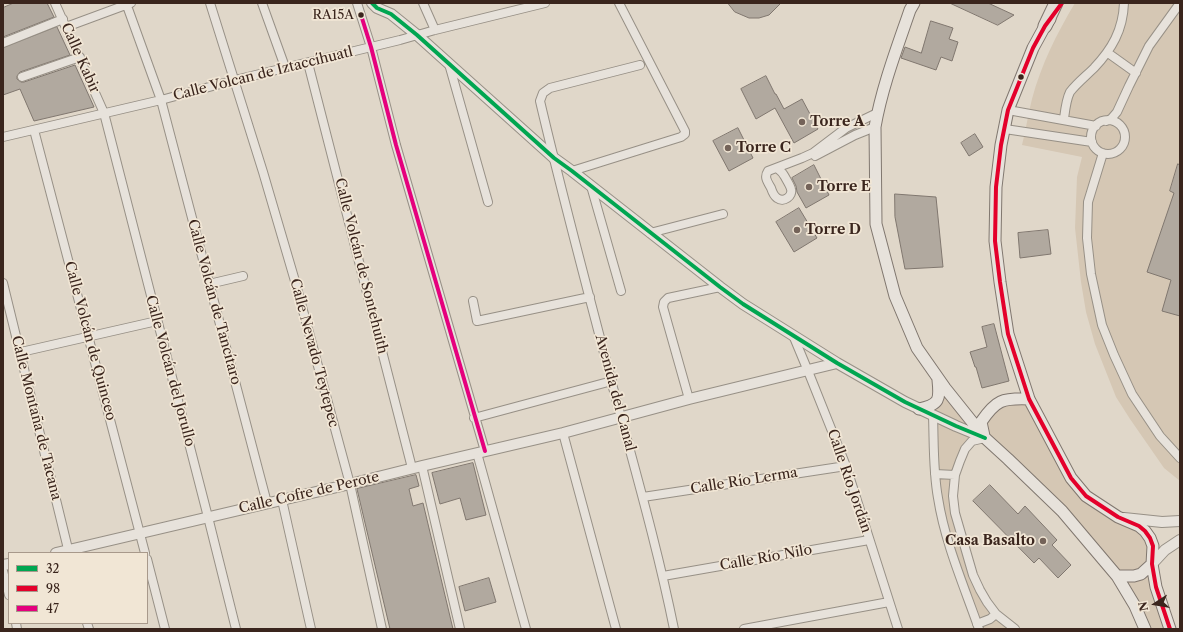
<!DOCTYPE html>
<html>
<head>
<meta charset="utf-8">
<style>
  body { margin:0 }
  #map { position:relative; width:1183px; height:632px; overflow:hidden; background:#e0d7c9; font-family:"Libre Caslon Text",serif }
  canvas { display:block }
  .frame { position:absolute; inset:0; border:4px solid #3a251d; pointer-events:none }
  .legend { position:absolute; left:8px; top:552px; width:140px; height:72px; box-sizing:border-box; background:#f1e6d5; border:1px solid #a8998b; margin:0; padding:5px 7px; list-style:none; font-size:12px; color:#3a251d }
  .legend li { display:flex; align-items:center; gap:8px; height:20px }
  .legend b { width:20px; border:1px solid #a8998b }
  .north { position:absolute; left:1135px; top:584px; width:40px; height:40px; -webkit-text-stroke:3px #f1e6d5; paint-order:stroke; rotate:258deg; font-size:11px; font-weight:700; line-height:16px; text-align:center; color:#3a251d }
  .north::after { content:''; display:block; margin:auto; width:14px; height:18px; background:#3a251d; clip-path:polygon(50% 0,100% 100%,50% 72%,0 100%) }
</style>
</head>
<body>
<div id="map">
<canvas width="1183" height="632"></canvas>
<div class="frame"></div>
<ul class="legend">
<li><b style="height:5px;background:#00a651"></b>32</li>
<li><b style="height:5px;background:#e4002b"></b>98</li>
<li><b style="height:5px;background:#e5007d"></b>47</li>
</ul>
<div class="north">N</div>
</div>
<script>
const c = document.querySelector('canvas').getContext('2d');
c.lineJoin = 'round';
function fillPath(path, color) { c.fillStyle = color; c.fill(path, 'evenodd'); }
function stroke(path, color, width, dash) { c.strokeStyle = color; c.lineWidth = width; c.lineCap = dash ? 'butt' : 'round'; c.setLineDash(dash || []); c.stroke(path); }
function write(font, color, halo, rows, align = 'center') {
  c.font = font + ' "Libre Caslon Text",serif'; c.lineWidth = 3.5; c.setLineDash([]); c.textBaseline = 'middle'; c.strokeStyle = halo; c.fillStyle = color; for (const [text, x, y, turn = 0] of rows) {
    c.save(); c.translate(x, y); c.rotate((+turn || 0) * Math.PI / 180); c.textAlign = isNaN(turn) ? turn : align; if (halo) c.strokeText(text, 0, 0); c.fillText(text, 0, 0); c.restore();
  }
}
fillPath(new Path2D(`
  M1075,3H1180V481L1164,468L1130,419L1116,397L1095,344L1086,312L1081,282L1075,228L1077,177L1082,157L1022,145C1026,130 1028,114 1032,99C1041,65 1057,33 1075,3Z
  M938,379L984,437L981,422L990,409L1029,399L1071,478L1150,538L1170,629H1145L1117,576L985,438L972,441L960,461L955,513L987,602L1015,629H979L938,498L933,416L931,405Z`), '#d5c7b4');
const building = new Path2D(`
  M14,3H47L54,17L3,37V8Z
  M728,3H781L769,15L759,18H749L735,12Z
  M950,3H988L1014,15L998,25Z
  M931,21L953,28L949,39L958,42L952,61L941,57L936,70L901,58L905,47L921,53Z
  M57,27L70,55L20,72L17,76V79L21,82H24L75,65L94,107L34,121L20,89L3,95V48Z
  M766,76L775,94H776L784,109L802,99L818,129L794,143L775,108L756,119L741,89Z
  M738,128L753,158L729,171L713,141Z
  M975,134L983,147L969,156L961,143Z
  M1178,164L1180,165V316L1162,311L1171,280L1147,272L1174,193L1170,191Z
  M814,165L829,195L806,208L797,192L796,186L792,178Z
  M895,194L936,197L943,267L905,269L895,217Z
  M799,208L817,238L794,252L776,222Z
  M1048,230L1051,254L1020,258L1018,233Z
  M994,324L1009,381L982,388L976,367H975L970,352L987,347L982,327Z
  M473,463L486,515L466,520L460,498L440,504L432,473Z
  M416,475L419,486L409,489L413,506L423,503L453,629H390L357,489Z
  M990,485L1018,514L1025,506L1057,540L1052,545L1071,565L1058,578L1039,558L1034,563L973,501Z
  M489,578L496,602L465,611L459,587Z`);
fillPath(building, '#b1a99f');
stroke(building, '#80776f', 1);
const minor = new Path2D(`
  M55,3L104,113L208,517L236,629
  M126,3L161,100L267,503
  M210,3L263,172L295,281L350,484L382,629
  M262,3L285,67
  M357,3L371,47L396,145L485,451
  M423,3L435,30
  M66,27L131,3
  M3,43L63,19
  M1108,53L1136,73
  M308,63L412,468
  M449,64L488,202
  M640,65L550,88L543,93L540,101C562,195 587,287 611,380C633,463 657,545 674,629
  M22,77L80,57
  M1008,110L1096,126
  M1064,119C1065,111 1066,100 1070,92C1077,83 1086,76 1094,68C1112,49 1123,30 1124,3
  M1091 137a17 17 0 1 1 34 0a17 17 0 1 1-34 0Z
  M1106,121L1111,119L1117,112L1129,86L1149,46L1180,3
  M1005,129L1092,142
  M34,130L145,553
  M3,137L161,100L235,80L400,40L435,30L545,3
  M1103,153L1088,202L1087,238L1091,274L1102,325L1114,355L1132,394L1160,436L1180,458
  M815,156L855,135L875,127
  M777,168C781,171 783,173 785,177C787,181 790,185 791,189C793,196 784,203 777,198C774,196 772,191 771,188C767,181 764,177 768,171L802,158L813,153L846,128L877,113
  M572,171L681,137L685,134V131L619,3
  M591,186L621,291
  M650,233L723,214
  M3,283L69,553
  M209,284L243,276
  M473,301L477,321L590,297
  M793,335L808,371L846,466L898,629
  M21,352L157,321
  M689,399L663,307L664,302L668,298L720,287
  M933,416C934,443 933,471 938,498C945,543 964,586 979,629
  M474,418L612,381
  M563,433L616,629
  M985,438L972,441L965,449L960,461L955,475L953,496L955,513L973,575L980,590L987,602L996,614L1015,629
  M477,453L526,629
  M422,466L460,629
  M935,474L955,475
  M643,497L846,466
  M282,500L311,629
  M147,559L165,629
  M3,571L9,595
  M663,576L869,540
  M16,623L17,629
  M87,623L89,629
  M977,624L990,619L996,614
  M744,629L889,602`);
const tertiary = new Path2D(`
  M372,3L377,8L391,14L417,35L554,158L572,171L720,287L743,304L837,363L905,402L956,426L985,438
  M1124,518L1162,522L1180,521
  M56,553L350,484L422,466L563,433L689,399L837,363
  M1152,564L1165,550L1180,540
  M3,565L9,564`);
const secondary = new Path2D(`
  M914,3L910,10C897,48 882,87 875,127L876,224L895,296L917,348L945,388L985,438L1008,459L1062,511L1117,576L1135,606L1145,629
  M1050,19L1045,26L1033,48L1008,110L1001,145L996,187L995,241L1000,282L1008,334L1029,399L1071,478L1086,496L1118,517L1139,526L1145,531L1150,538L1153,546L1152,564L1156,587L1170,629
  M919,409C940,404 940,400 938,380
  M984,436L981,422C996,400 1002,398 1029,399
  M1117,576H1134L1141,574L1152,564`);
const trunk = new Path2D(`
  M1045,26L1056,3`);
stroke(minor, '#979086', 10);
stroke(tertiary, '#979086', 12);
stroke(secondary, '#80776f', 13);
stroke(trunk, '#80776f', 15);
stroke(minor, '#e7e2db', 8);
stroke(tertiary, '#e7e2db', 10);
stroke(secondary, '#e7e2db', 11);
stroke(trunk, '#e3ddd5', 13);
stroke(new Path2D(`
  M372,3L377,8L391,14L417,35L554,158L572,171L720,287L743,304L837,363L905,402L956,426L985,438`), '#00a651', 4);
stroke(new Path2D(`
  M1062,3L1045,26L1033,48L1008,110L1001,145L996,187L995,241L1000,282L1008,334L1029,399L1071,478L1086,496L1118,517L1139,526L1145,531L1150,538L1153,546L1152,564L1156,587L1170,629`), '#e4002b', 4);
stroke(new Path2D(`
  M361,15L371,47L396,145L485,451`), '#e5007d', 4);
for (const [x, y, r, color] of [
  [361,15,3.5,"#3a251d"],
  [1021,77,3.5,"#3a251d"],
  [802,122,4,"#746359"],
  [728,148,4,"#746359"],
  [809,187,4,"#746359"],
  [797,230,4,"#746359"],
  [1043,541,4,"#746359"]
]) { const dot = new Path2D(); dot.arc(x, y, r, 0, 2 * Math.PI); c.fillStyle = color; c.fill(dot); stroke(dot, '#f1e6d5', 1.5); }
write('13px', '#3a251d', '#f1e6d5', [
  ["RA15A",354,15]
], 'right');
write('14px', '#3a251d', '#f1e6d5', [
  ["Calle Kabir",80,58,66],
  ["Calle Volcan de Iztaccíhuatl",263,74,-14],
  ["Calle Volcán de Sontehuith",361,266,76],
  ["Calle Volcán de Tancítaro",214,302,75],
  ["Calle Volcán de Quinceo",90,341,75],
  ["Calle Nevado Teytepec",314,353,75],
  ["Calle Volcán del Jorullo",170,371,75],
  ["Avenida del Canal",615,393,75],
  ["Calle Montaña de Tacana",36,418,76],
  ["Calle Río Lerma",744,481,-9],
  ["Calle Río Jordán",849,481,71],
  ["Calle Cofre de Perote",309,493,-13],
  ["Calle Río Nilo",766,558,-10]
]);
write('bold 14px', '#3a251d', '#f1e6d5', [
  ["Torre A",810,122],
  ["Torre C",736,148],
  ["Torre E",817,187],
  ["Torre D",805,230],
  ["Casa Basalto",1035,541,"right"]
], 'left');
</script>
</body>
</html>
